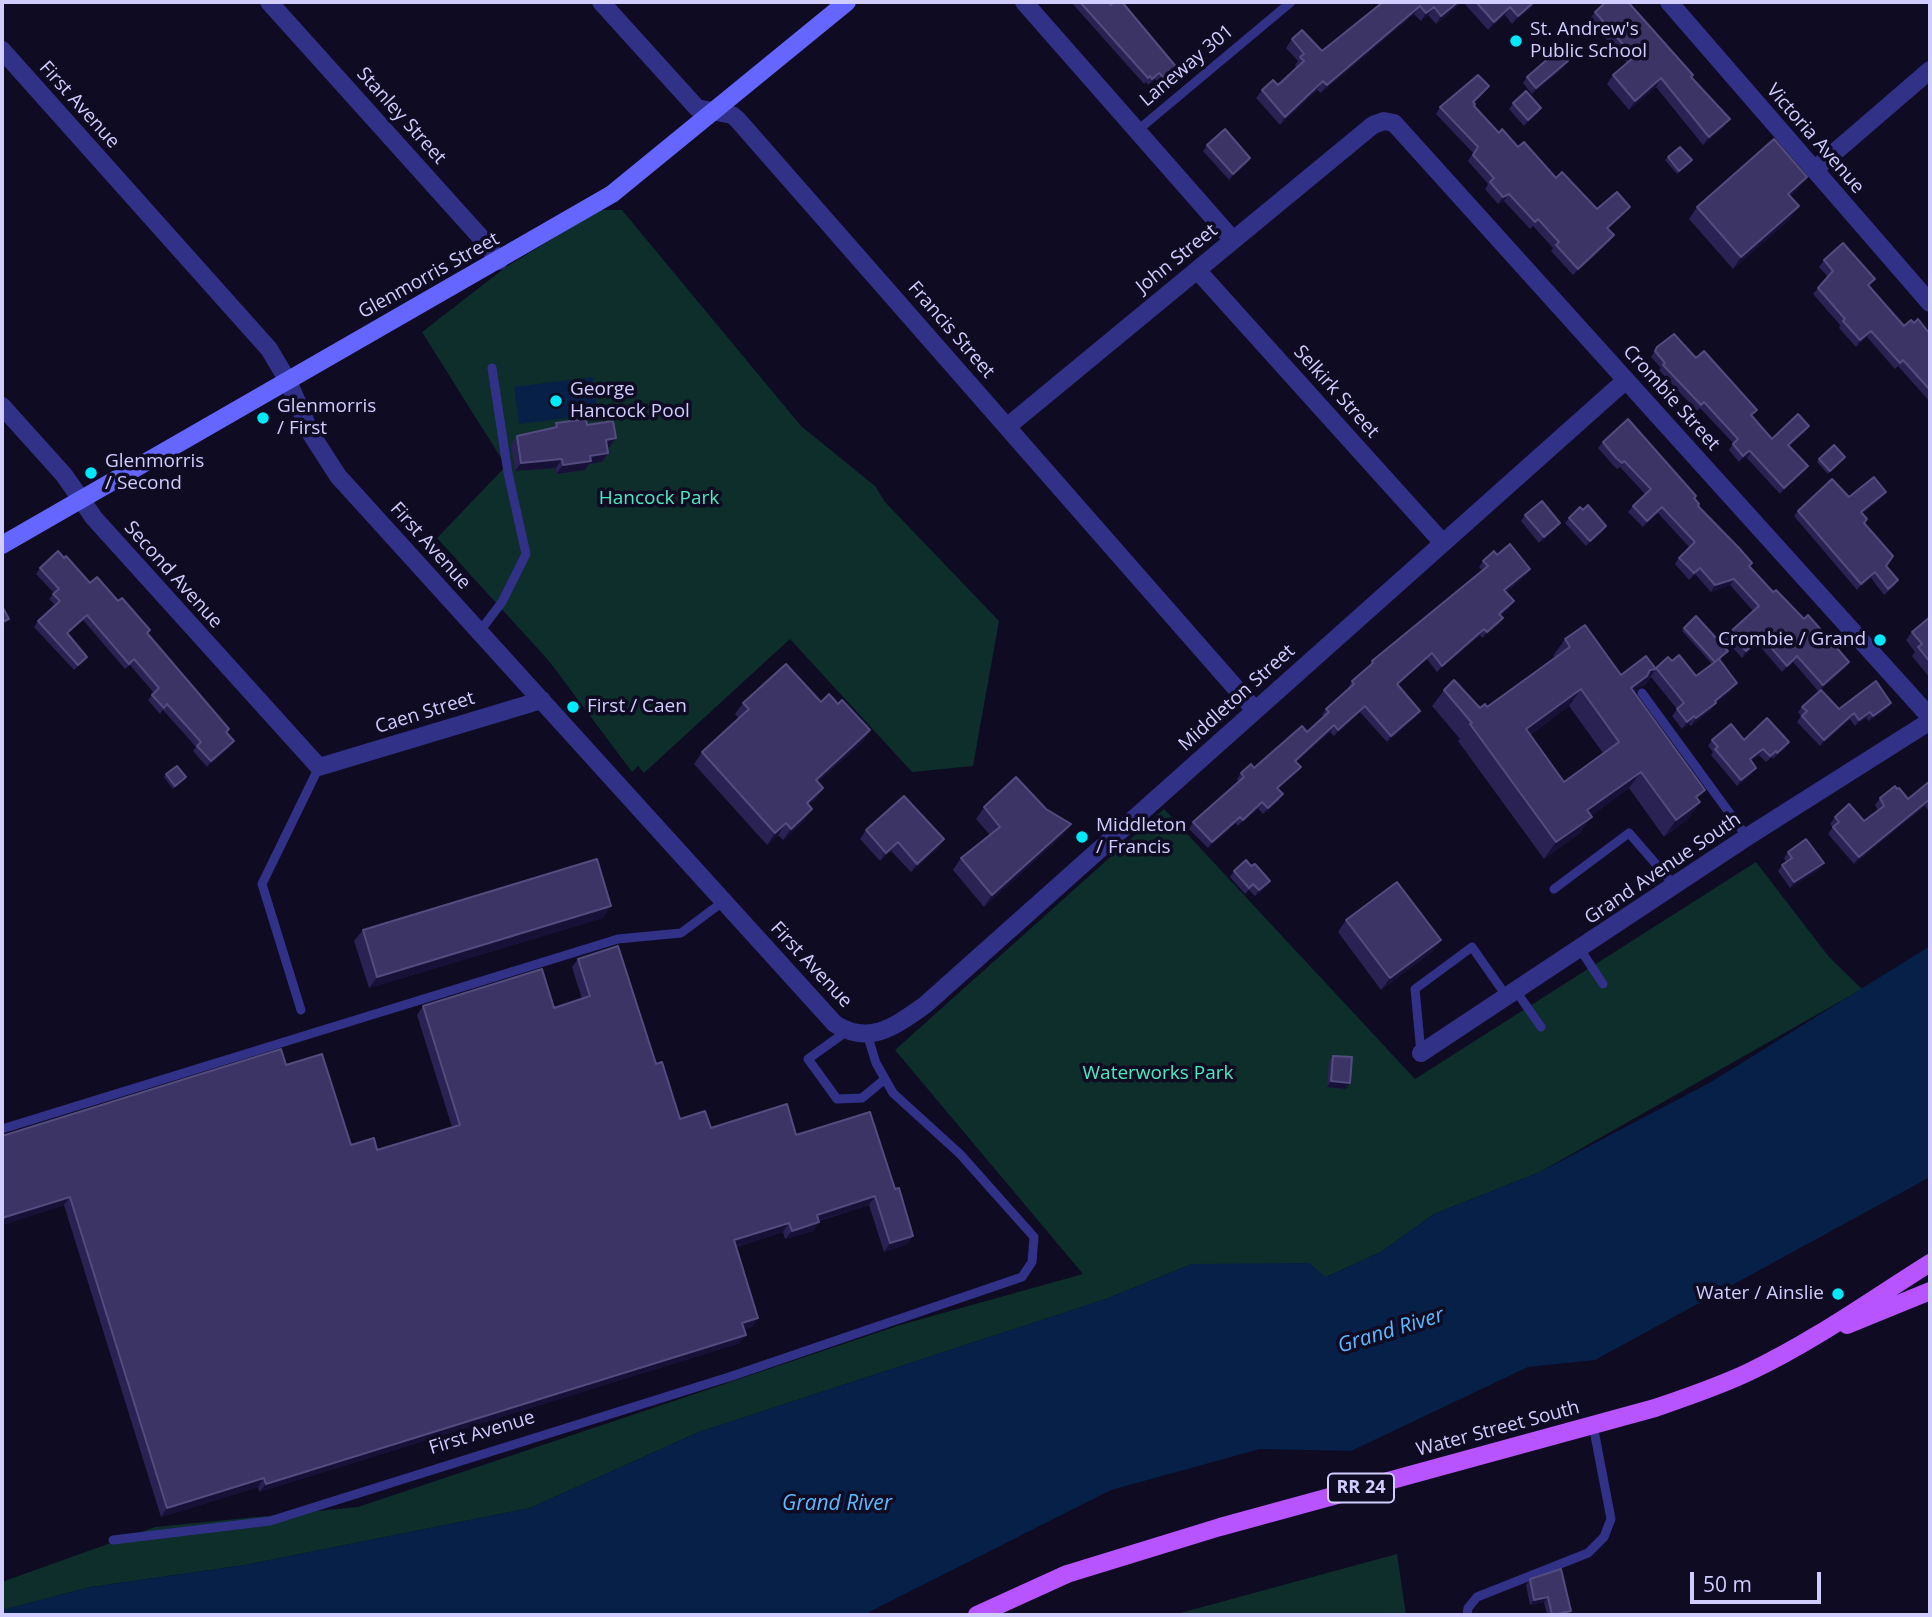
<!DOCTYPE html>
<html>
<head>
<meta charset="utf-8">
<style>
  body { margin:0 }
  #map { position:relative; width:1932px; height:1617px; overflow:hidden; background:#0e0b23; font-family:"Open Sans",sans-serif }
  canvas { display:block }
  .frame { position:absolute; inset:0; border:4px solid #d1cdff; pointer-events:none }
  .scale { position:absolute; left:1690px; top:1572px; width:131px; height:32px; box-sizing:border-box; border:4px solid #d1cdff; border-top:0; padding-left:9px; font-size:21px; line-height:24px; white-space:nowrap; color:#d1cdff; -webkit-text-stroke:5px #0e0b23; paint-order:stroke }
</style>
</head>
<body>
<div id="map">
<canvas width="1932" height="1617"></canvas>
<div class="frame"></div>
<div class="scale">50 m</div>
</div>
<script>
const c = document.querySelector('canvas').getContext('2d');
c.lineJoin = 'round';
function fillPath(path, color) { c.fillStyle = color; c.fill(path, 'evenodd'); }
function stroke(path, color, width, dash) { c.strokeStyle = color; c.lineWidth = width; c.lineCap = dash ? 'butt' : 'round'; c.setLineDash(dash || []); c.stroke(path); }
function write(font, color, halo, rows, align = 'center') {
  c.font = font + ' "Open Sans",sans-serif'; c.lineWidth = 7; c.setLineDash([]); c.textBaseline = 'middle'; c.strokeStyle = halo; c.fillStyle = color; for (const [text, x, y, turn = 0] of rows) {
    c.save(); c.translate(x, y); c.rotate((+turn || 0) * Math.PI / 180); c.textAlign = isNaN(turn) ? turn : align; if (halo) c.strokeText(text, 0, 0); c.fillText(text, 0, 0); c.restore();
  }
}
fillPath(new Path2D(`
  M600,210H622L801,426L875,486L885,502L999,621L973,766L912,772L790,639L644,773L638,766L632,772L549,661L437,538L506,466L422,332L506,267Z
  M1164,809L1415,1079L1756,862L1829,957L1862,989L1540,1172L1434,1214L1381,1252L1326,1277L1192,1264L1106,1299L699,1432L530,1508L245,1565L91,1587L2,1610V1582L155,1527L358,1507L900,1325L1083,1274L895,1050Z
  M1397,1554L1406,1615H1173Z`), '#0d2e2b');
fillPath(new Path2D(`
  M593,377L598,414L519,424L514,387Z
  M1930,946V1177L1595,1360L1528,1367L1351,1451L1260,1449L1111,1490L863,1615H2V1610L91,1587L245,1565L530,1508L699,1432L1106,1299L1192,1264L1309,1263L1326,1277L1381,1252L1434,1214L1540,1172L1711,1082Z`), '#062047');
stroke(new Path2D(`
  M1138,130L1291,2
  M480,631L502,602L526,554L508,473L492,368
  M1642,693L1747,837
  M1554,889L1629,833L1675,886
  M1580,949L1603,984
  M1516,991L1541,1027
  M301,1010L262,884L319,767
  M847,1031L808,1059L837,1099L862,1098L885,1079
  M1421,1053L1415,989L1472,947L1507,997
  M2,1129L618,939L681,933L724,901
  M113,1540L270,1521L732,1376L1022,1277L1032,1262L1034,1237L960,1154L893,1093L876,1063L867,1034
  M1467,1615L1468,1608L1477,1597L1588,1553L1604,1537L1611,1519L1593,1425`), '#313187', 9);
stroke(new Path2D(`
  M269,2L484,241L499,261
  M601,2L697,108L732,115L737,119L1255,710
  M1024,2L1233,240
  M1669,2L1930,303
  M2,50L269,349L288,381L311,434L338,476L835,1024C870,1046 895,1026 925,1005L1626,380
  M1814,170L1930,70
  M1197,270L1443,543
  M2,406L64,475L94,518L319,767L542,700
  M1008,426L1373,125L1384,121L1394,123L1930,717
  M1421,1053L1747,837L1930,721`), '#313187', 18);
stroke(new Path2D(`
  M2,545L612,194L847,2`), '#6466ff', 18);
stroke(new Path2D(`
  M1847,1325L1930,1291
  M977,1615L1067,1574L1220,1527L1655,1408C1687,1397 1720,1386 1751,1371C1814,1341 1871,1300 1930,1263`), '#b854ff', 18);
fillPath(new Path2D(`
  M1071,2H1108L1174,75L1162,86L1155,79L1148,85L1146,82L1144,84Z
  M1393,2H1462L1436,24L1428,15L1421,21L1414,14L1321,93L1317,90L1280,125L1256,98L1262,90L1278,85L1297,68L1295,65L1298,61L1286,48L1292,39L1322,51Z
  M1463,2H1537L1512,24L1505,15L1488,30Z
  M1595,12L1724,127L1703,145L1656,87L1629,110L1607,84L1613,75L1627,63L1589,20Z
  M1564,67L1532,94L1523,83L1527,77Z
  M1484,93L1474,103V106L1499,133L1597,209L1630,207L1625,213L1608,229L1614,235L1609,242L1573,275L1551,251L1553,248L1533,226L1530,229L1504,201L1498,204L1485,189L1488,184L1468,161L1473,153L1436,114L1440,107Z
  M1513,103L1541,108L1537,114L1524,126L1509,109Z
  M1207,145L1250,158L1246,164L1229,180L1203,151Z
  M1668,157L1692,160L1677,174L1665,160Z
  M1799,188L1790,196L1791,218L1733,269L1689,219L1697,207Z
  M1824,260L1870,287L1904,326L1914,323L1930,334V402L1898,366L1895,369L1867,337L1856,347L1839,328L1840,325L1813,294L1828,277L1819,267Z
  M1657,347L1696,358L1752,416L1772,439L1805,432L1789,446L1808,466L1804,471L1780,494L1747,458L1745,457L1739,462L1729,450L1733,443L1700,408L1697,411L1659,370L1661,368L1651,357Z
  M556,423L587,425L610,447H607L608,453L602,462L589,464L585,470L556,474V468L515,471L511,444L517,436L552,428Z
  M1603,442L1695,499L1698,506L1773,592L1849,662L1845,668L1821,690L1839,709H1887L1869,721L1866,718L1855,726L1850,719L1820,746L1797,722L1801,716L1798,712L1802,707L1819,692L1793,662L1782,672L1757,643L1742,658L1725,639L1729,633L1753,611L1730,585L1711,592L1695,574L1689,580L1675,564L1679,558L1690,548L1658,513L1643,527L1628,512L1633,506L1645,494L1620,467L1617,469L1612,464L1598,448Z
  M1845,457L1828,474L1817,462L1819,459Z
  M1849,497H1882L1862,514L1864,523L1886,566L1898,580L1894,586L1884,595L1871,578L1857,590L1794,516L1798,511Z
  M1583,510L1606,526L1602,532L1586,546L1565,523L1569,518Z
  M1525,515L1556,529L1539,543L1521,521Z
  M1497,555L1530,569L1526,575L1506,592L1514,601L1509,608L1501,615L1503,618L1499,624L1482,638L1480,635L1437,672L1427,659L1398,685L1416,717L1387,742L1360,712L1334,736L1330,732L1296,762L1301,767L1296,773L1278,789L1279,801L1263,814L1258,808L1238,826L1236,823L1208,848L1189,829L1193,822L1239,782L1237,779L1241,773L1254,768L1307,732L1324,717L1322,715L1326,709L1348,689V688L1352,681L1368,668L1372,661L1482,570L1479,567L1483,561Z
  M40,568L90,583L147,634L229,729L227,733L230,747L207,767L193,751L196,747L163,710L160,714L148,700L154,693L130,665L125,669L83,620L68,634L83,662L74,670L34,627L38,621L55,605L49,599L54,593L36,574Z
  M1930,617V676L1929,677L1912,656L1915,652L1906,640L1912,632Z
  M1684,628L1728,651L1719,660L1731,691L1716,703L1711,710L1691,726L1689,724L1682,729L1672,716L1677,709L1651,677L1644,686L1639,687L1635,693L1700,802L1688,819L1664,837L1629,788L1591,816L1580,833L1544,859L1458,741L1460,739L1432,706L1444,690L1480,708L1487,707L1555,658L1553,656L1565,639L1621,675L1655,668L1672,661L1696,676L1712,664L1682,631ZM1569,706L1603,753L1564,782L1530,735Z
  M821,702L838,704L870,730L862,742L818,782L823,788L815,800L809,805L804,821L783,840L778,835L767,845L694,764L702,752L739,719L735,714L743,703Z
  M1712,740H1744L1789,742L1785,748L1773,759L1772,757L1766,762L1759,755L1751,761L1752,774L1737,786L1711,755L1713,752L1708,746Z
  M166,774L184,780L173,789L164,777Z
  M1930,781V813L1925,806L1854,864L1828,834L1833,827L1830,824L1835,817L1864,821L1878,810L1875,805L1880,798L1897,789L1908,799Z
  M984,807L1063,835L984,907L953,870L961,858L990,835L976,819Z
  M866,830L938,848L911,872L891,851L880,861L860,839Z
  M1788,852L1820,869L1790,888L1778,871L1782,865L1786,862L1784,858Z
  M1251,866L1270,881L1266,887L1255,896L1249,890L1245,894L1230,877L1234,871Z
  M603,918L369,988L354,941L363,930Z
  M1346,920L1441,940L1433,951L1381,990L1338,932Z
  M578,959L656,1064L680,1119L711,1128L796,1135L895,1189L913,1236L907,1244L884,1252L869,1205L819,1221L813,1231L785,1239L783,1232L736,1247L758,1318L752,1327L744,1329L740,1343L259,1492L258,1487L161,1517L64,1205L2,1225V1136L286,1065L351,1145L377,1150L452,1127L417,1015L423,1006L554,1008L582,999L572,967Z
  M1333,1056L1346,1089L1327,1087L1329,1061Z
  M1530,1579L1571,1611L1568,1615H1547L1544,1602L1530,1605L1526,1585Z`), '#2a2253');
fillPath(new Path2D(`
  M1458,2H1462L1436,24L1441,16Z
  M1534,2H1537L1512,24L1518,16Z
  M1420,6L1414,14L1321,93L1327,85Z
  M1434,7L1428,15L1421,21L1426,13Z
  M1510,7L1505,15L1488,30L1494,22Z
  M1568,61L1564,67L1532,94L1536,88Z
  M1178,69L1174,75L1162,86L1166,80Z
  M1661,78L1656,87L1629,110L1635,101Z
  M1323,81L1317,90L1280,125L1285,117Z
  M1489,86L1484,93L1468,108L1473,102Z
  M1541,108L1537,114L1524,126L1528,120Z
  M1730,119L1724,127L1703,145L1709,137Z
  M1250,158L1246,164L1229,180L1233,174Z
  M1807,177L1799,188L1780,205L1788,194Z
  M1509,194L1504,201L1498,204L1503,197Z
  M1799,206L1791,218L1733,269L1741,257Z
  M1630,207L1625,213L1602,235L1607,228Z
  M1614,235L1609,242L1573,275L1578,269Z
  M1871,331L1867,337L1856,347L1860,340Z
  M1809,426L1805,432L1785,451L1788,445Z
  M616,438L610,447L600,449L606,440Z
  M1749,451L1751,452L1747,458L1745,457L1739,462Z
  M608,453L602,462L589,464L585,470L556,474L563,465L590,456Z
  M562,459L556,468L515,471L521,463Z
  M1808,466L1804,471L1780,494L1784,488Z
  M1886,492L1882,497L1857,518L1861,512Z
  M1662,507L1658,513L1643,527L1647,521Z
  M1560,523L1556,529L1539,543L1544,537Z
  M1606,526L1602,532L1586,546L1590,541Z
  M1530,569L1526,575L1500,596L1504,590Z
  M1875,572L1871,578L1857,590L1861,584Z
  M1734,579L1730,585L1711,592L1715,585Z
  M1514,601L1509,608L1495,620L1499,614Z
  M87,615L83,620L63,639L67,633Z
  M1503,618L1499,624L1482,638L1487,632Z
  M9,619L3,627H2V622Z
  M1484,629L1480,635L1437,672L1442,666Z
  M1762,637L1757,643L1742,658L1746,651Z
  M1432,653L1427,659L1393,690L1397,684Z
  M1797,656L1793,662L1782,672L1787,666Z
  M1849,662L1845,668L1819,692L1823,685Z
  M1656,669L1644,686L1639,687L1635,693L1619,705L1631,688L1650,670Z
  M1737,683L1731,691L1716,703L1711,710L1691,726L1696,718L1715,701Z
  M1581,689L1569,706L1514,746L1526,729Z
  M1891,703L1887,709L1869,721L1873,716Z
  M1365,706L1360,712L1334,736L1338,730Z
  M1420,711L1416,717L1387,742L1391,736Z
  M1870,712L1866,718L1855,726L1859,720Z
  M1854,713L1850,719L1820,746L1824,740Z
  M1694,716L1689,724L1682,729L1687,722Z
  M1334,725L1330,732L1291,767L1295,761Z
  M870,730L862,742L808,791L816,780Z
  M234,741L230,747L207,767L211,761Z
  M1789,742L1785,748L1773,759L1777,753Z
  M1763,749L1759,755L1746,765L1750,759Z
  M1301,767L1296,773L1273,794L1277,788Z
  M1756,768L1752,774L1737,786L1741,780Z
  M1641,772L1629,788L1576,827L1587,810Z
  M823,788L815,800L799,815L807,803Z
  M1283,794L1279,801L1263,814L1268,808Z
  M1930,799L1925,806L1854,864L1859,857Z
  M1262,802L1258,808L1238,826L1243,820Z
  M1700,802L1688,819L1664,837L1676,820Z
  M812,809L804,821L783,840L791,829Z
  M1240,817L1236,823L1208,848L1212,842Z
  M1592,817L1580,833L1544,859L1556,842Z
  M786,823L778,835L767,845L775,833Z
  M1071,824L1063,835L984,907L992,895Z
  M944,839L938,848L911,872L917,864Z
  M898,842L891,851L880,861L886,853Z
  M1824,863L1820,869L1790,888L1794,882Z
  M1270,881L1266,887L1255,896L1259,890Z
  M611,906L603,918L369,988L377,977Z
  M1441,940L1433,951L1381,990L1390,978Z
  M1331,1081L1350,1083L1346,1089L1327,1087Z
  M875,1196L869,1205L810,1223L817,1215Z
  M70,1197L64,1205L2,1225V1218Z
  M819,1222L813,1231L785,1239L792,1231Z
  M789,1223L783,1232L728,1249L734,1240Z
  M913,1236L907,1244L884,1252L890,1243Z
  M758,1318L752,1327L736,1332L742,1323Z
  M746,1335L740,1343L259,1492L266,1484Z
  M264,1478L258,1487L161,1517L167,1508Z
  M1548,1597L1544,1602L1530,1605L1534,1600Z
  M1571,1611L1568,1615H1552Z`), '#171138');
const building = new Path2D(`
  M1080,2H1108L1111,5L1114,2H1122L1178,69L1166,80L1159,73L1152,79L1150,76L1148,78Z
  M1383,2H1458L1441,16L1434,7L1426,13L1420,6L1327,85L1323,81L1285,117L1262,90L1273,80L1278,85L1304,61L1300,57L1304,54L1292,39L1302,30L1322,51Z
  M1476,2H1534L1518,16L1510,7L1494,22Z
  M1606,2H1628L1693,75L1691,77L1730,119L1709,137L1661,78L1635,101L1613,75L1634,57L1595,12Z
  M1558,50L1568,61L1536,88L1527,77Z
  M1478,75L1489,86L1473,102L1475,104L1474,106L1499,133L1502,129L1518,147L1524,142L1556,178L1562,172L1597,209L1617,192L1630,207L1607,228L1614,235L1578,269L1556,245L1559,242L1538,219L1535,222L1509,194L1503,197L1490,182L1494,178L1473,155L1478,147L1440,107Z
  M1526,91L1541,108L1528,120L1513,103Z
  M1225,129L1250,158L1233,174L1207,145Z
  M1774,139L1807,177L1788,194L1799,206L1741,257L1697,207Z
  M1680,147L1692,160L1679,171L1668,157Z
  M1843,243L1875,279L1868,285L1904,326L1911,320L1914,323L1918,319L1930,334V390L1903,360L1900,363L1871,331L1860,340L1843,321L1845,319L1818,288L1833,271L1824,260Z
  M1674,334L1696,358L1704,351L1757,410L1751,415L1772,439L1798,414L1809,426L1788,445L1808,466L1784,488L1751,452L1749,451L1743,456L1733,444L1738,439L1704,402L1701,405L1663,365L1665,363L1655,351L1657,347Z
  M586,419L587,425L613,421L616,438L606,440L608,453L590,456L591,461L563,465L562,459L521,463L517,436L557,427L556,423Z
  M1628,419L1696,496L1694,498L1699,504L1698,506L1739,548L1752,563L1749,566L1773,592L1776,590L1804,619L1808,615L1849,662L1823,685L1797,656L1787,666L1762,637L1746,651L1729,633L1759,606L1734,579L1715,585L1700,568L1694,573L1679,558L1695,542L1662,507L1647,521L1633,506L1651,489L1624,461L1622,463L1616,458L1603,442Z
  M1834,445L1845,457L1830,471L1819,459Z
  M1874,477L1886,492L1861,512L1867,519L1864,523L1893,556L1886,566L1898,580L1888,589L1875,572L1861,584L1798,511L1832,479L1849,497Z
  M1542,501L1560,523L1544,537L1525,515Z
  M1588,505L1606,526L1590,541L1569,518L1580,507L1583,510Z
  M1510,544L1530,569L1504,590L1514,601L1499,614L1503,618L1487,632L1484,629L1442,666L1432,653L1397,684L1420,711L1391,736L1365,706L1338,730L1334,725L1295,761L1301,767L1277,788L1283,794L1268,808L1262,802L1243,820L1240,817L1212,842L1193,822L1244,777L1241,773L1251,764L1254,768L1302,726L1307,732L1329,712L1326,709L1354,684L1352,681L1373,663L1372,661L1488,566L1483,561L1494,551L1497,555Z
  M58,551L64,558L66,556L90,583L97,577L118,601L122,598L150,630L147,633L229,729L226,732L234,741L211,761L197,746L201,742L167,704L164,708L152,695L159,688L134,659L129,664L87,615L67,633L87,657L78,665L38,621L60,601L53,594L59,589L40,568Z
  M2,606L9,619L2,622Z
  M1696,616L1728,651L1715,662L1684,628Z
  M1930,617V662L1918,647L1922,644L1912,632Z
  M1585,625L1621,675L1646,656L1656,669L1650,670L1647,676L1631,688L1705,790L1696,797L1700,802L1676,820L1641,772L1587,810L1592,817L1556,842L1470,724L1472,723L1444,690L1454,680L1480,708L1485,704L1487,707L1570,647L1565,639ZM1581,689L1619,742L1564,782L1526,729Z
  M1679,655L1696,676L1719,659L1737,683L1715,701L1716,703L1696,718L1694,716L1687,722L1677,709L1684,703L1656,668L1668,657L1672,661Z
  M786,664L821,702L829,694L838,704L842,700L870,730L816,780L823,788L807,803L812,809L791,829L786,823L775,833L702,752L749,709L743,703Z
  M1876,681L1891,703L1873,716L1870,712L1859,720L1854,713L1824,740L1802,716L1807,711L1802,707L1821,690L1839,709Z
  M1767,718L1789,742L1777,753L1776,751L1770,756L1763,749L1750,759L1756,768L1741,780L1715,749L1718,747L1712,740L1731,724L1744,740Z
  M177,766L186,777L175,786L166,774Z
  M1016,777L1046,809L1071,824L992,895L961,858L1000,827L984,807Z
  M1930,781V800V799L1859,857L1833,827L1839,822L1835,817L1849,804L1864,821L1884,806L1880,798L1895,786L1897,789L1899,788L1908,799Z
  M904,796L944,839L917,864L898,842L886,853L866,830Z
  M1806,839L1824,863L1794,882L1782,865L1792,858L1788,852Z
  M597,859L611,906L377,977L363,930Z
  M1246,860L1251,866L1255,864L1270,881L1259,890L1253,884L1249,888L1234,871Z
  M1397,882L1441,940L1390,978L1346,920Z
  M618,946L656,1064L662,1062L680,1119L705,1111L711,1128L787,1104L796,1135L870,1112L895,1189L899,1188L913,1236L890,1243L875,1196L817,1215L819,1222L792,1231L789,1223L734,1240L758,1318L742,1323L746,1335L266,1484L264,1478L167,1508L70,1197L2,1218V1136L281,1049L286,1065L322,1054L351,1145L374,1138L377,1150L460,1125L423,1006L542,969L554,1008L590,996L578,959Z
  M1333,1056L1352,1057L1350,1083L1331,1081Z
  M1561,1569L1571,1611L1552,1615L1548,1597L1534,1600L1530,1579Z`);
fillPath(building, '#3c3465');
stroke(building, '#534c7e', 2);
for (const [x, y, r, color] of [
  [1516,41,7,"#00e9f8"],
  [556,401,7,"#00e9f8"],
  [263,418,7,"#00e9f8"],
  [91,473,7,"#00e9f8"],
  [1880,640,7,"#00e9f8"],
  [573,707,7,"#00e9f8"],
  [1082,837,7,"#00e9f8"],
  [1838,1294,7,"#00e9f8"]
]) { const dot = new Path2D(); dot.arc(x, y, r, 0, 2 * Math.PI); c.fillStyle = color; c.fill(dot); stroke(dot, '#0e0b23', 2.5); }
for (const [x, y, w] of [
  [1361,1488,66]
]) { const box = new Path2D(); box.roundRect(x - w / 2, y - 14.5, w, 29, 5); c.fillStyle = '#0e0b23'; c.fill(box); stroke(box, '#d1cdff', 2); }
write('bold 18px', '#d1cdff', null, [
  ["RR 24",1361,1488]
]);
write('19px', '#d1cdff', '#0e0b23', [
  ["St. Andrew's",1530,30],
  ["Public School",1530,52],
  ["George",570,390],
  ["Hancock Pool",570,412],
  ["Glenmorris",277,407],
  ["/ First",277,429],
  ["Glenmorris",105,462],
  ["/ Second",105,484],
  ["Crombie / Grand",1866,640,"right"],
  ["First / Caen",587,707],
  ["Middleton",1096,826],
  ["/ Francis",1096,848],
  ["Water / Ainslie",1824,1294,"right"]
], 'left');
write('19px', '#d1cdff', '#0e0b23', [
  ["Laneway 301",1187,66,-40],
  ["First Avenue",79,105,48],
  ["Stanley Street",401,116,48],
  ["Victoria Avenue",1815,139,49],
  ["John Street",1177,259,-39],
  ["Glenmorris Street",429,276,-29],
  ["Francis Street",951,330,49],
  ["Selkirk Street",1336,392,48],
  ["Crombie Street",1671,398,48],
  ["First Avenue",430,546,48],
  ["Second Avenue",173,575,48],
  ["Middleton Street",1237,698,-42],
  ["Caen Street",425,713,-17],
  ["Grand Avenue South",1663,869,-34],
  ["First Avenue",811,965,47],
  ["Water Street South",1498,1429,-15],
  ["First Avenue",482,1433,-17]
]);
write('19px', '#4cecbe', '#0e0b23', [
  ["Hancock Park",659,499],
  ["Waterworks Park",1158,1074]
]);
write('italic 21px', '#5bbaff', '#0e0b23', [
  ["Grand River",1391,1331,-17],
  ["Grand River",837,1504]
]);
</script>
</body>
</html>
